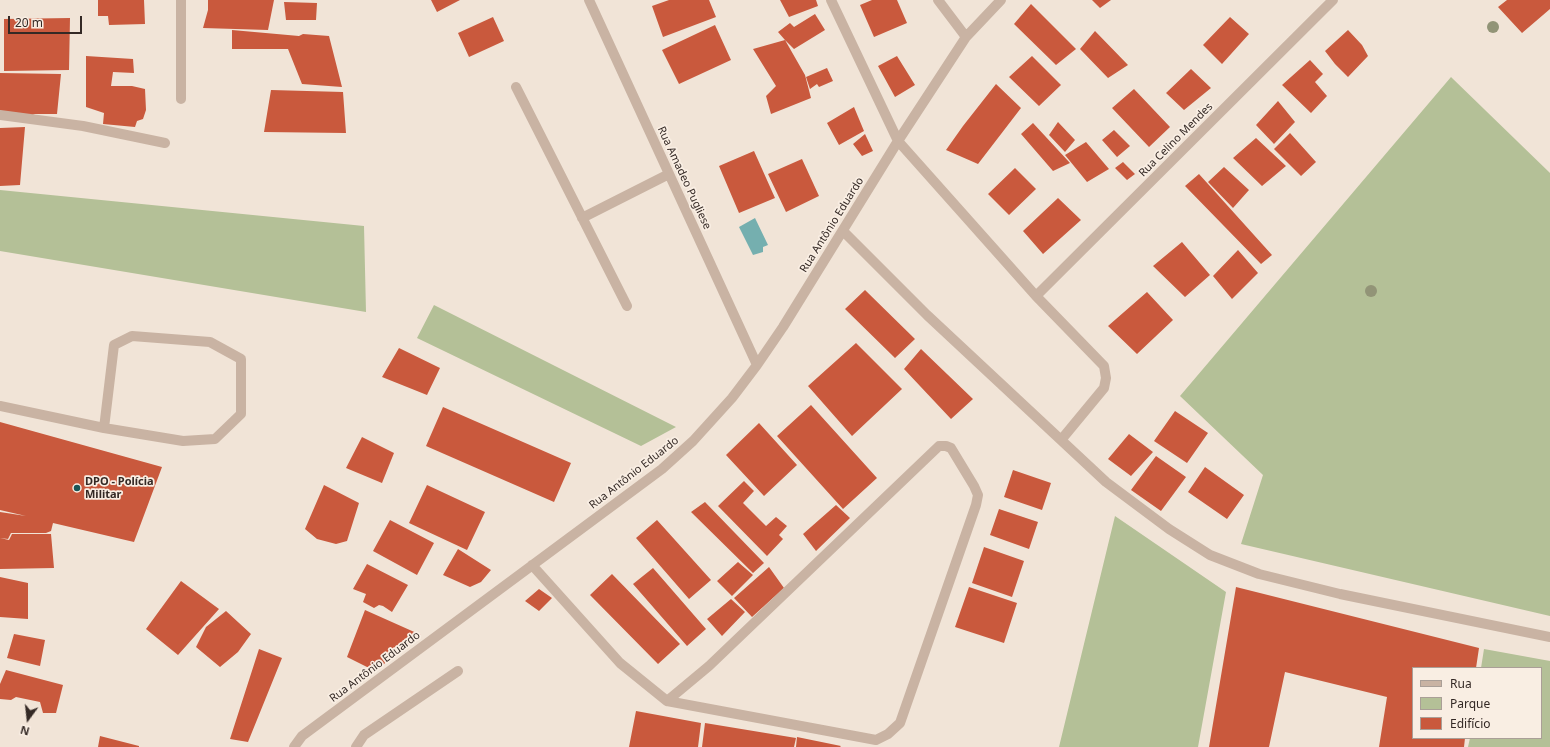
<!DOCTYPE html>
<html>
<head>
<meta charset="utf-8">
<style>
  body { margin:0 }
  #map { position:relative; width:1550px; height:747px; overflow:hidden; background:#f1e4d7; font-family:"Noto Sans",sans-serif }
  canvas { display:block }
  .legend { position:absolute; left:1412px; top:667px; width:130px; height:72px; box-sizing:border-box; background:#f9eee3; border:1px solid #aa9f97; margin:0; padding:5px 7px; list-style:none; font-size:12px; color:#342925 }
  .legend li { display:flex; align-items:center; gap:8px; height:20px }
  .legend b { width:20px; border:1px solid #aa9f97 }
  .north { position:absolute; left:8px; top:699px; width:40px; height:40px; -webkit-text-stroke:3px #f9eee3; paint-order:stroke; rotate:195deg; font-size:11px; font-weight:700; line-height:16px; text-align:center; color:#342925 }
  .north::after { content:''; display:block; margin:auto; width:14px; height:18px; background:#342925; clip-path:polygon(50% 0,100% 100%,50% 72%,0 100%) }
  .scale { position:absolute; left:8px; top:16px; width:74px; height:18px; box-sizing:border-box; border:2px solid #342925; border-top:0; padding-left:5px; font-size:12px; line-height:14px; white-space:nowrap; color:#342925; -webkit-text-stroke:3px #f9eee3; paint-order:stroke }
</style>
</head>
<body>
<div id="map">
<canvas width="1550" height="747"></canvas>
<ul class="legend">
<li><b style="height:5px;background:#c9b3a3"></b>Rua</li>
<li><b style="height:11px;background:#b4c097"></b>Parque</li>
<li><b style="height:11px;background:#c9593d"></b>Edifício</li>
</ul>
<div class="north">N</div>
<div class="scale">20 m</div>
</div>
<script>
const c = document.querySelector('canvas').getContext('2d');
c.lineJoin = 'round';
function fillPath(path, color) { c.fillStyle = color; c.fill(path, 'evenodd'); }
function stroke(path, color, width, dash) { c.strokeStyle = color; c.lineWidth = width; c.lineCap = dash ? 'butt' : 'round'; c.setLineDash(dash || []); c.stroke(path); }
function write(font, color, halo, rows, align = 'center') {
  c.font = font + ' "Noto Sans",sans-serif'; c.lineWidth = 3.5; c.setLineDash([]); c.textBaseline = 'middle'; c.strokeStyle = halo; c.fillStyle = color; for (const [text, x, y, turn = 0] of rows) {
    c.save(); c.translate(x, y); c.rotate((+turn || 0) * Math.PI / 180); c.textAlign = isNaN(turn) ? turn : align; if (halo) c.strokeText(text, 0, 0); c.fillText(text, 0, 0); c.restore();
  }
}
fillPath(new Path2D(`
  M1451,77L1550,173V616L1241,544L1263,475L1180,396Z
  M0,190L364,226L366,312L0,251Z
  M434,305L676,427L641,446L417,338Z
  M1115,516L1226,592L1198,747H1059Z
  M1484,649L1550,661V747H1468L1470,738H1541V668H1481Z`), '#b4c097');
fillPath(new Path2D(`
  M755,218L768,245L763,247V252L753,255L739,227Z`), '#75afaf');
fillPath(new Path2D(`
  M98,0H144L145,24L109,25L108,16H98Z
  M208,0H274L268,30L203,28L208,10Z
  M431,0H460L437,12Z
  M669,0H709L716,17L663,37L652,6Z
  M780,0H816L818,6L789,17Z
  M872,0H897L907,23L874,37L860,5Z
  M1092,0H1111L1100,8Z
  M1507,0H1550V9L1522,33L1498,7Z
  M284,2L317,3L316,20H286Z
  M1031,4L1076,49L1056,65L1014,24Z
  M815,14L825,30L794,49L785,40L805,75L811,98L771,114L766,96L776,86L753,49L785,40L778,32L790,23L794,27Z
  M493,17L504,41L469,57L458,33Z
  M1230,17L1249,34L1222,64L1203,45Z
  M70,18L69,70L4,71V19Z
  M715,25L731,60L679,84L662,50Z
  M232,30L299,36L303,34L329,36L342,87L302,84L288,49H232Z
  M1348,30L1362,45L1368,56L1348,77L1335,64L1325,51Z
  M1095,31L1128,65L1108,78L1080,49Z
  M86,56L133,59L134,73L113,72L111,86H132L145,89L146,110L143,119L137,121L135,127L103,124L104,113L86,107Z
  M897,56L915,85L895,97L878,66Z
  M1032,56L1061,85L1039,106L1009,77Z
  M1310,60L1323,74L1315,82L1327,96L1311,113L1282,85Z
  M827,68L833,81L819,87L817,84L810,89L806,77Z
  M1191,69L1211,88L1184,110L1166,93Z
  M0,73L61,74L57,114H35L18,120L0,118Z
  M996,84L1021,108L978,164L946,150L963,126Z
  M1134,89L1170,127L1149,147L1112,108Z
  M271,90L343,92L346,133L264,132Z
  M1278,101L1295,122L1274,144L1256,125Z
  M854,107L864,131L839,145L827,123Z
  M1058,122L1075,140L1065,152L1049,135Z
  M1033,123L1070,163L1053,171L1021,134Z
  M25,127L20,185L0,186V128Z
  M1114,130L1130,146L1117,157L1102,140Z
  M1290,133L1316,162L1301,176L1274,149Z
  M865,134L873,151L862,156L853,144Z
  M1256,138L1286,166L1262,186L1233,158Z
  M1086,142L1109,169L1087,182L1065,155Z
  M754,151L775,198L739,213L719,166Z
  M802,159L819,196L786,212L768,174Z
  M1123,162L1135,174L1127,180L1115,168Z
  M1224,167L1249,190L1233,208L1208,182Z
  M1015,168L1036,189L1009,215L988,194Z
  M1199,174L1272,255L1261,264L1185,186Z
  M1058,198L1081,220L1043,254L1023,231Z
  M1182,242L1210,275L1185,297L1153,266Z
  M1238,250L1258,273L1232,299L1213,276Z
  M865,290L915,339L895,358L845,309Z
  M1147,292L1173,320L1137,354L1108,326Z
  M856,343L902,389L852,436L808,386Z
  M399,348L440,368L427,395L382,377Z
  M921,349L973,399L951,419L904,369Z
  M811,405L877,478L843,509L777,436Z
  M443,407L571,463L554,502L426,446Z
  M1175,411L1208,433L1187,463L1154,441Z
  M0,422L162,467L134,542L53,523L51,531L46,533H11L8,539L0,538V512L26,516L0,510Z
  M759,423L797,465L764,496L726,455Z
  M1129,434L1153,452L1131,476L1108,459Z
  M362,437L394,453L382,483L346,468Z
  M1156,456L1186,477L1161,511L1131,490Z
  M1205,467L1244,495L1227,519L1188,492Z
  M1013,470L1051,483L1042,510L1004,497Z
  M744,481L754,491L743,503L766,526L776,517L787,526L779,535L783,539L767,556L718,506Z
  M324,485L359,503L347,541L336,544L317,539L305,529Z
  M427,485L485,512L467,550L409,523Z
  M705,502L764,563L753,573L691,512Z
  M836,505L850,518L816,551L803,534Z
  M999,509L1038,522L1029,549L990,535Z
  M390,520L434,543L417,575L373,551Z
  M657,520L711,580L689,599L636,538Z
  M12,534H51L54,568L0,569V538L9,540Z
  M984,547L1024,561L1012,597L972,583Z
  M458,549L491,570L481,582L470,587L443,575Z
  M738,562L753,575L732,596L717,581Z
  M367,564L408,585L392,612L383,606L379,605L374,608L363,602L366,594L353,589Z
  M769,567L784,588L752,617L734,598Z
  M653,568L706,629L687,646L633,584Z
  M612,574L680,644L658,664L590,595Z
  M0,577L28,583V619L0,617Z
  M181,581L219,609L178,655L146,629Z
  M969,587L1017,603L1004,643L955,627Z
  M1236,587L1479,648L1476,668H1413V738H1465L1464,747H1379L1387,697L1285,672L1269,747H1209Z
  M539,589L552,598L539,611L525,601Z
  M731,599L745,612L722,636L707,619Z
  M365,610L421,635L375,671L347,657Z
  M226,611L251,634L238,652L220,667L196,647L206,627Z
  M14,634L45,640L40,666L7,658Z
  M259,649L282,658L248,742L230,739Z
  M6,670L63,685L56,713H43L40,702L16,697L11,700L0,699V684Z
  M636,711L701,723L698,747H629Z
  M705,723L796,738L794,747H702Z
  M100,736L139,746V747H98Z
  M797,737L841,746L840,747H796Z`), '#c9593d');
stroke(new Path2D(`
  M181,0V99
  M589,0L757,365
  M831,0L898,141L1036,296L1104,366L1106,378L1104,388L1061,440
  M938,0L966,37
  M516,87L627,306
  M0,115L83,126L165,143
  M582,218L669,174
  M843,231L927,315L1106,482L1169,529L1210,555L1259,574L1340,594L1550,637
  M1036,296L1333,0
  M0,406L104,428L183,441L215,439L241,414V359L210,342L132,336L114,345L104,428
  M532,565L620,663L667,701L709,666L939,446H946L951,448L974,486L978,495L976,505L900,723L888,734L876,740L667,701
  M294,747L302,736L662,469L693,441L732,398L757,365L783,327L898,141L966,37L1001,0
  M356,747L364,735L458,671`), '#c9b3a3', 10);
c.fillStyle = '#929477';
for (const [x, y] of [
  [1493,27],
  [1371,291]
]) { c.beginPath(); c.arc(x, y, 6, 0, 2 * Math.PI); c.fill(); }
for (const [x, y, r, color] of [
  [77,488,4,"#1a5556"]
]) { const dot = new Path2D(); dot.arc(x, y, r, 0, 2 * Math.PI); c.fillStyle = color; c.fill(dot); stroke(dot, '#f9eee3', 1.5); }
write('11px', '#342925', '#f9eee3', [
  ["Rua Celino Mendes",1176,140,-45],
  ["Rua Amadeo Pugliese",684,178,65],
  ["Rua Antônio Eduardo",832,225,-58],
  ["Rua Antônio Eduardo",634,473,-38],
  ["Rua Antônio Eduardo",375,667,-37]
]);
write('bold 11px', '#342925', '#f9eee3', [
  ["DPO - Polícia",85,482],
  ["Militar",85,495]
], 'left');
</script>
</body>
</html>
